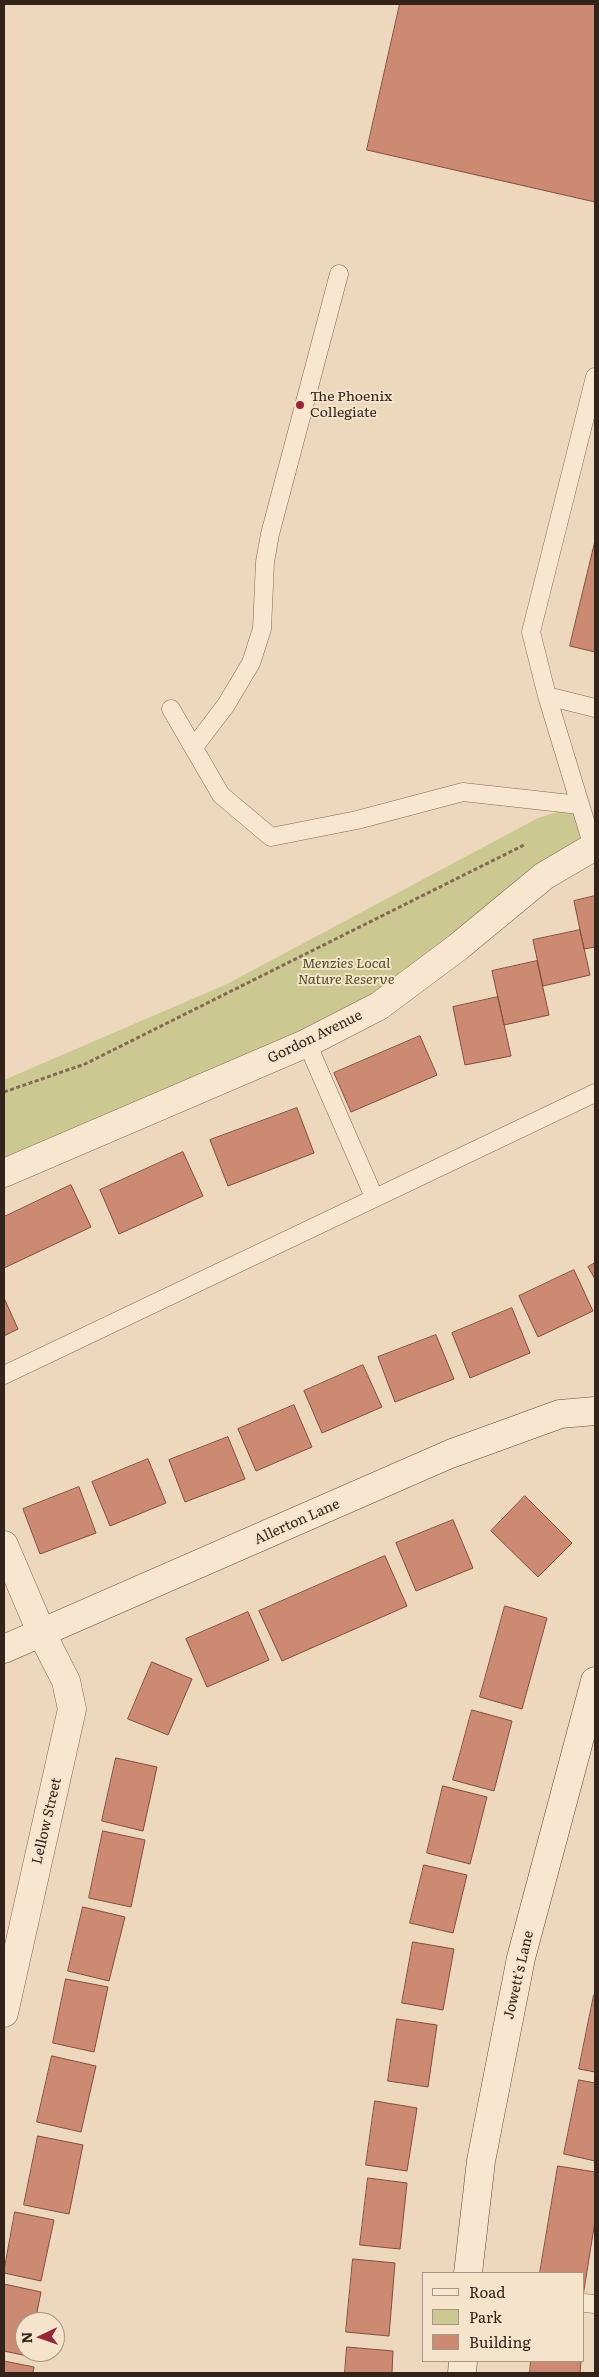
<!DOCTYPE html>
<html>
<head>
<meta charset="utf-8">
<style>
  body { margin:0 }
  #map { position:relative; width:599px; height:2377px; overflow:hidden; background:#edd7bd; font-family:Literata,serif }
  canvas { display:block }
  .frame { position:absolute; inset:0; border:5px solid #34231b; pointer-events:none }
  .legend { position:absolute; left:422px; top:2272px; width:162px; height:90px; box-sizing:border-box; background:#f5e3cc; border:1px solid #a89685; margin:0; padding:6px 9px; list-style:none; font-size:15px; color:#34231b }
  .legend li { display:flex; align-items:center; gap:10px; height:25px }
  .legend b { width:25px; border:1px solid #a89685 }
  .north { position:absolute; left:15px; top:2312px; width:50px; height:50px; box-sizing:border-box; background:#f5e3cc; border:1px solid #a89685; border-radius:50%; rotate:267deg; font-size:14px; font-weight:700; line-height:20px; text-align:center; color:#34231b }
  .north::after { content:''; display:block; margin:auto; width:18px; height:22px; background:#942638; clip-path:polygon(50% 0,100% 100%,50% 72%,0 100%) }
</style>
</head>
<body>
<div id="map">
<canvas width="599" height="2377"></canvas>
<div class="frame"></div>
<ul class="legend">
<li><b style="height:6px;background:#f9e6d0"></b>Road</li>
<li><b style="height:14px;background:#cbc991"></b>Park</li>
<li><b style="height:14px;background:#cc8a72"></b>Building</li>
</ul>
<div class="north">N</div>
</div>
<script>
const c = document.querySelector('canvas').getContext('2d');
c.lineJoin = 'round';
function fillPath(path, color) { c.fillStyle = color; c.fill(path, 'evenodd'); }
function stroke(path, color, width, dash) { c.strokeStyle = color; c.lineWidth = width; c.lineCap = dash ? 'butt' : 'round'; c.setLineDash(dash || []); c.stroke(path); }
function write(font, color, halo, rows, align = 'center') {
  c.font = font + ' Literata,serif'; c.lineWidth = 4; c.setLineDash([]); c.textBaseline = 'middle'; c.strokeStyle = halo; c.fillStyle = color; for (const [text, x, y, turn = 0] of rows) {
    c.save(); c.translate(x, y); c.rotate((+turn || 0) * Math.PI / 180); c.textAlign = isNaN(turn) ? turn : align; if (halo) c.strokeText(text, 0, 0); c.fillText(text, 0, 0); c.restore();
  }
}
fillPath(new Path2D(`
  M580,805L593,847L379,1006L4,1173V1080L227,984L538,818Z`), '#cbc991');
const building = new Path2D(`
  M400,4H595V202L367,150Z
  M595,541V652L570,646Z
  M595,896V947L584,949L574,901Z
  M580,930L590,975L543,986L533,940Z
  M537,961L549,1015L504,1025L492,971Z
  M498,997L511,1056L465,1065L453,1007Z
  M420,1036L437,1075L351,1112L334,1073Z
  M297,1108L314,1153L228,1186L210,1140Z
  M183,1152L203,1196L119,1234L100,1190Z
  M71,1185L91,1227L4,1268V1217Z
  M595,1263V1279L588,1267Z
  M574,1270L593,1311L538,1337L519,1296Z
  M4,1298L18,1329L4,1336Z
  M512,1308L530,1353L470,1378L452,1333Z
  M436,1335L454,1379L395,1402L378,1357Z
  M363,1365L382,1407L322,1433L304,1391Z
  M294,1405L312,1447L256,1471L238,1429Z
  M228,1437L245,1479L185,1502L169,1460Z
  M148,1459L166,1503L110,1526L92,1482Z
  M79,1487L96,1533L40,1554L23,1509Z
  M525,1496L572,1543L538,1577L491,1531Z
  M453,1520L473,1568L416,1591L396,1543Z
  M385,1556L407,1606L282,1661L259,1611Z
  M505,1606L547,1618L522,1709L480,1697Z
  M248,1612L269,1660L207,1687L186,1639Z
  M152,1662L192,1679L168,1735L128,1719Z
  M472,1710L512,1721L494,1791L453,1780Z
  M116,1758L157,1767L143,1831L102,1821Z
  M443,1786L487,1797L470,1864L427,1853Z
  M103,1831L145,1840L131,1907L89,1898Z
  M424,1865L467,1875L453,1933L410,1923Z
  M83,1907L125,1917L109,1981L68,1971Z
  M413,1942L454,1949L443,2010L402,2003Z
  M66,1979L108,1987L94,2052L53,2043Z
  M594,1995H595V2072L579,2069Z
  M397,2019L437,2025L428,2087L388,2081Z
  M52,2056L96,2066L81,2132L37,2122Z
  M579,2080L595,2083V2161L564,2154Z
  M375,2101L417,2108L407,2171L366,2165Z
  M38,2136L83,2145L69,2214L24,2205Z
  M558,2166L595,2172V2221L583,2296V2273H540Z
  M368,2178L407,2183L400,2249L360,2245Z
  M15,2212L54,2220L41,2281L4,2273Z
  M353,2259L395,2263L389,2336L346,2332Z
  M4,2284L41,2292L35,2322H25V2352H28L27,2356L4,2351Z
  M347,2347L393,2351L392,2373H345Z
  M4,2361L34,2367L33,2373H4Z
  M531,2361H581L580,2373H530Z`);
fillPath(building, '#cc8a72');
stroke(building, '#844d3c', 1);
const lane = new Path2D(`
  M547,696L531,632L595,377
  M171,709L221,795L271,837L357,820L463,792L580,805
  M194,747L226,705L251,663L262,629L265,562L270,534L339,274
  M593,847L547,696L595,708
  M307,1043L374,1197
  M4,1375L595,1093
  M583,2303L595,2304`);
const street = new Path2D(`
  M4,1173L307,1043L379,1006L458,947L544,876L595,846
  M4,1545L42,1634L66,1681L72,1709L4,2013`);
const secondary = new Path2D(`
  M4,1649L450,1454L560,1414L595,1411
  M468,2273L481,2161L521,1958L595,1681
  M462,2373L463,2361`);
stroke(lane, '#856856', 19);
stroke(street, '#856856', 29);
stroke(secondary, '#66493a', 29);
stroke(new Path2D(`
  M4,1092L85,1064L524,845`), '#856856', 3, [4, 2.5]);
stroke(lane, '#f9e6d0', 18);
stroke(street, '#f9e6d0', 28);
stroke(secondary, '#f9e6d0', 28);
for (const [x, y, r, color] of [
  [300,405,5,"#942638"]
]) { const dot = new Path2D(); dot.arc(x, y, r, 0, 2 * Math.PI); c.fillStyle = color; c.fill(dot); stroke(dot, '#f5e3cc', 2); }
write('14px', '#34231b', '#f5e3cc', [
  ["The Phoenix",310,397],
  ["Collegiate",310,413]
], 'left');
write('italic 14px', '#4c5122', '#f5e3cc', [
  ["Menzies Local",346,964],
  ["Nature Reserve",346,980]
]);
write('14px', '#34231b', '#f5e3cc', [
  ["Gordon Avenue",315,1037,-26],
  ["Allerton Lane",297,1522,-24],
  ["Lellow Street",47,1821,-77],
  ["Jowett's Lane",519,1975,-77]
]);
</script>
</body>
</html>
